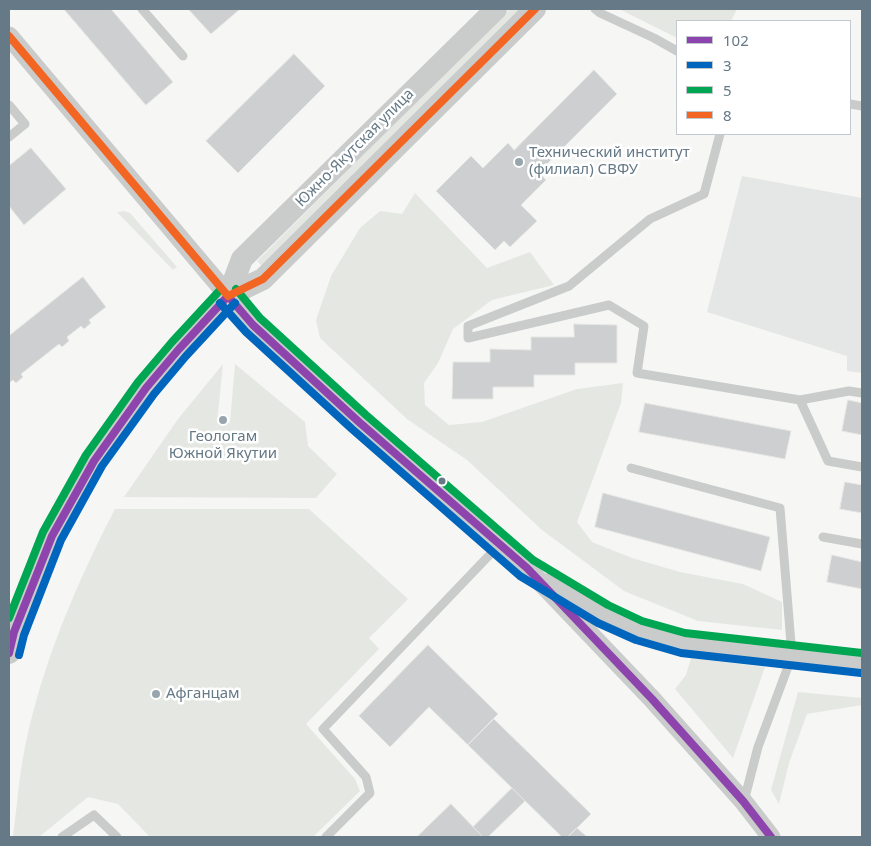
<!DOCTYPE html>
<html>
<head>
<meta charset="utf-8">
<style>
  body { margin:0 }
  #map { position:relative; width:871px; height:846px; overflow:hidden; background:#f6f6f5; font-family:"Noto Sans",sans-serif }
  canvas { display:block }
  .frame { position:absolute; inset:0; border:10px solid #657986; pointer-events:none }
  .legend { position:absolute; left:676px; top:20px; width:175px; height:115px; box-sizing:border-box; background:#fff; border:1px solid #c1c9cf; margin:0; padding:6px 9px; list-style:none; font-size:15px; color:#657986 }
  .legend li { display:flex; align-items:center; gap:10px; height:25px }
  .legend b { width:25px; border:1px solid #c1c9cf }
</style>
</head>
<body>
<div id="map">
<canvas width="871" height="846"></canvas>
<div class="frame"></div>
<ul class="legend">
<li><b style="height:6px;background:#8e44ad"></b>102</li>
<li><b style="height:6px;background:#0065bd"></b>3</li>
<li><b style="height:6px;background:#00a651"></b>5</li>
<li><b style="height:6px;background:#f26522"></b>8</li>
</ul>
</div>
<script>
const c = document.querySelector('canvas').getContext('2d');
c.lineJoin = 'round';
function fillPath(path, color) { c.fillStyle = color; c.fill(path, 'evenodd'); }
function stroke(path, color, width, dash) { c.strokeStyle = color; c.lineWidth = width; c.lineCap = dash ? 'butt' : 'round'; c.setLineDash(dash || []); c.stroke(path); }
function write(font, color, halo, rows, align = 'center') {
  c.font = font + ' "Noto Sans",sans-serif'; c.lineWidth = 5; c.setLineDash([]); c.textBaseline = 'middle'; c.strokeStyle = halo; c.fillStyle = color; for (const [text, x, y, turn = 0] of rows) {
    c.save(); c.translate(x, y); c.rotate((+turn || 0) * Math.PI / 180); c.textAlign = isNaN(turn) ? turn : align; if (halo) c.strokeText(text, 0, 0); c.fillText(text, 0, 0); c.restore();
  }
}
fillPath(new Path2D(`
  M742,176L862,198V373L847,371V356L707,312Z`), '#e5e6e6');
fillPath(new Path2D(`
  M510,9H522L263,267L257,261Z
  M619,9H737L731,21H677V38Z
  M415,193L487,268L530,252L554,285L492,300L453,329L438,363L424,383L425,405L449,425L482,422L577,389L623,383L621,403L577,522L592,542L632,558L680,572L743,584L782,602V630L698,621L624,591L542,530L467,460L407,419L320,338L316,320L331,276L360,228L380,211L402,214Z
  M124,211L130,213L177,267L173,270L117,212Z
  M223,364L217,423H230L235,364L305,422L308,446L337,474L316,498L124,497L178,419Z
  M115,509H309L408,599L369,638L379,649L306,724L355,779L360,791L313,837H150L118,804L88,797L39,837H13C17,807 19,776 25,747C42,664 76,584 115,509Z
  M691,658L765,667L733,758L675,689L686,675Z
  M798,692L862,698V705L807,714L789,763L779,804L771,790Z`), '#e5e8e2');
const building = new Path2D(`
  M64,9H111L173,82L146,105Z
  M191,9H240L211,34L189,10Z
  M294,54L325,86L238,173L206,141Z
  M594,70L617,94L539,172L546,180L521,205L537,221L510,247L504,241L495,250L436,191L471,156L483,168L508,143L514,150Z
  M31,148L66,189L24,225L9,206V166Z
  M83,277L106,307L89,320L91,323L84,329L81,326L67,337L69,341L62,347L59,344L21,374L23,377L16,383L13,380L9,383V336Z
  M574,324L617,325V363H575V375H534V387H493V399H452L453,362H490V349L531,350V337H574Z
  M848,400L862,403V435L842,431Z
  M645,403L791,431L785,459L639,432Z
  M845,482L862,485V513L840,509Z
  M603,493L770,537L761,571L595,527Z
  M832,555L862,562V589L827,582Z
  M428,645L498,714L468,745L429,707L390,747L359,716Z
  M494,719L591,814L568,837H562L468,745Z
  M512,788L525,801L488,837H483L473,827Z
  M451,804L483,837H417Z
  M577,828L587,837H568Z`);
fillPath(building, '#cdcfd0');
stroke(building, '#e6e6e4', 1);
stroke(new Path2D(`
  M142,9L183,56
  M595,9L600,13L654,38L677,51
  M850,104L862,106
  M9,105L25,124L9,137
  M720,134L704,194L650,219L569,286L468,326V338L609,305L644,326L637,373L800,400L849,391L862,393
  M800,400L828,461L862,467
  M631,468L780,508L792,656L758,747L744,801
  M823,537L862,544
  M62,837L94,815L117,837
  M326,837L370,793L366,777L323,729L500,544`), '#cacccc', 9);
stroke(new Path2D(`
  M9,36L253,325L359,422L527,568L652,699L743,801L771,837
  M550,582L603,614L639,630L683,643L792,656L862,663`), '#cacccc', 19);
stroke(new Path2D(`
  M228,296L242,259L496,9
  M9,653L14,632L52,536L94,461L146,388L202,324L228,296L263,279L535,9`), '#cacccc', 22);
stroke(new Path2D(`
  M228,296L253,325L359,422L527,568L652,699L743,801L771,837
  M9,653L14,632L52,536L94,461L146,388L179,349L228,296`), '#8e44ad', 8);
stroke(new Path2D(`
  M220,303L246,332L352,429L520,576L598,623L636,640L681,653L861,673
  M19,655L24,635L61,540L102,466L154,394L186,356L235,303`), '#0065bd', 8);
stroke(new Path2D(`
  M236,289L260,318L366,415L533,560L608,605L642,621L685,633L862,653
  M9,618L43,532L86,455L138,382L172,342L221,289`), '#00a651', 8);
stroke(new Path2D(`
  M9,36L228,296
  M228,296L263,279L535,9`), '#f26522', 8);
for (const [x, y, r, color] of [
  [519,162,5,"#98a5ad"],
  [223,420,5,"#98a5ad"],
  [442,481,4.5,"#657986"],
  [156,694,5,"#98a5ad"]
]) { const dot = new Path2D(); dot.arc(x, y, r, 0, 2 * Math.PI); c.fillStyle = color; c.fill(dot); stroke(dot, '#fff', 2); }
write('15px', '#657986', '#fff', [
  ["Южно-Якутская улица",355,148,-45]
]);
write('15px', '#657986', '#fff', [
  ["Технический институт",529,153],
  ["(филиал) СВФУ",529,170],
  ["Геологам",223,437,"center"],
  ["Южной Якутии",223,454,"center"],
  ["Афганцам",166,694]
], 'left');
</script>
</body>
</html>
